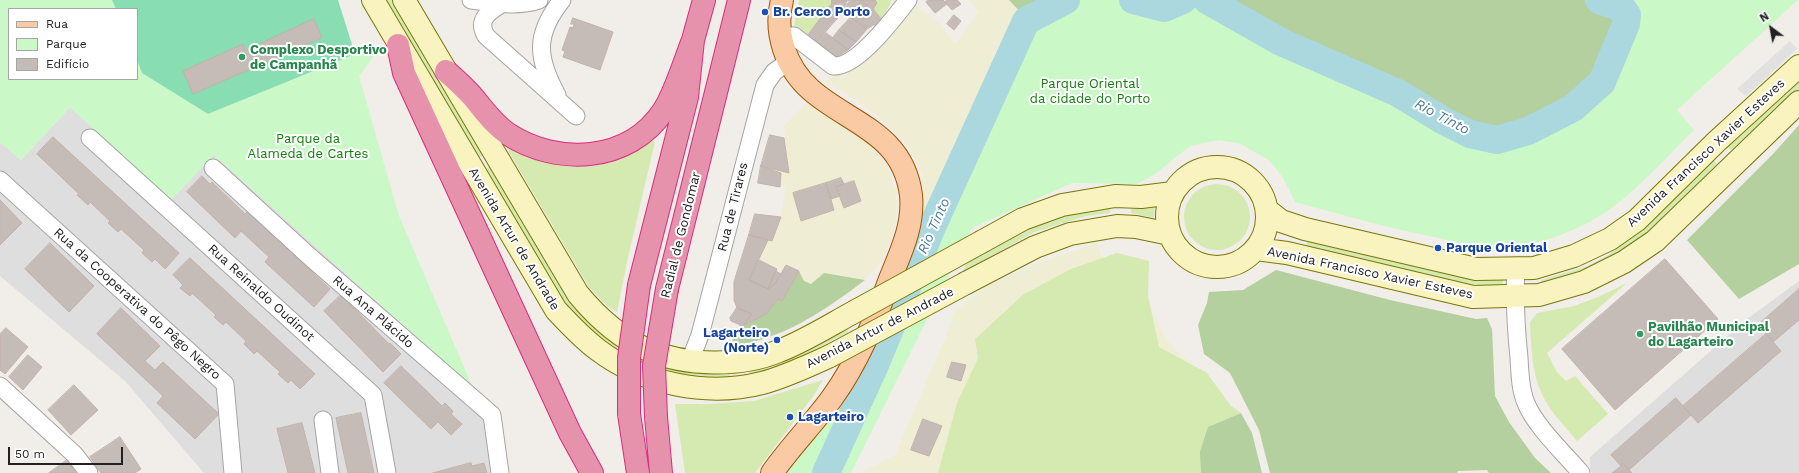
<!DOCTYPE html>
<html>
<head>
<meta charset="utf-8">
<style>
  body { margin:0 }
  #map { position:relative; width:1799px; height:473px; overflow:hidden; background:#f1ede8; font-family:"Work Sans",sans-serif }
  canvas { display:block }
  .legend { position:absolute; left:8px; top:8px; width:130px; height:72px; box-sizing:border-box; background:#fff; border:1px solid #a6a6a6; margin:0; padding:5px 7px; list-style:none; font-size:12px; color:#212121 }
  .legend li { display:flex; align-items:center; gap:8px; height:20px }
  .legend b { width:20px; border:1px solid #a6a6a6 }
  .north { position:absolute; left:1751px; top:8px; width:40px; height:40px; -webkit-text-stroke:3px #fff; paint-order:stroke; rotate:328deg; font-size:11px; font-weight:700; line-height:16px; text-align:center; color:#212121 }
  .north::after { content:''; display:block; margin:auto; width:14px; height:18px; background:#212121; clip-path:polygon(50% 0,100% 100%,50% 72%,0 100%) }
  .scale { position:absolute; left:8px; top:447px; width:115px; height:18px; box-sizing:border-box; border:2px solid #212121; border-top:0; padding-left:5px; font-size:12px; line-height:14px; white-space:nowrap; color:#212121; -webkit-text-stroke:3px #fff; paint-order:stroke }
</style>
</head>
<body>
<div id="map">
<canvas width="1799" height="473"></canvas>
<ul class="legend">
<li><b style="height:5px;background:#facaa4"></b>Rua</li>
<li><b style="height:11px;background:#caf9c7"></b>Parque</li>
<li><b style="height:11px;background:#c6bcb7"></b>Edifício</li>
</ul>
<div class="north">N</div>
<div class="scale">50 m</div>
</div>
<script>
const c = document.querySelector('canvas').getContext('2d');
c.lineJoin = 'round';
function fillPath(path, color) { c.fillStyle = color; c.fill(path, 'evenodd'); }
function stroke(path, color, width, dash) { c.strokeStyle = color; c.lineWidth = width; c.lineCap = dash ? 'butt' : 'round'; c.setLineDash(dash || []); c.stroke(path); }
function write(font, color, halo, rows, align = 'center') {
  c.font = font + ' "Work Sans",sans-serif'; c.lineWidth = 4; c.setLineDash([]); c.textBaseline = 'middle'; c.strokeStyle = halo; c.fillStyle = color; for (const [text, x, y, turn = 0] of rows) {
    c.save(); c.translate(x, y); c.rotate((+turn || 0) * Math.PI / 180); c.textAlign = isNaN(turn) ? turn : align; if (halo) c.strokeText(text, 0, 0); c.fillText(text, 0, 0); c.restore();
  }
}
fillPath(new Path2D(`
  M70,107L171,200L213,154L473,388L494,408L509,473H204L125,381L0,276V142L21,160Z
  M1799,281V473H1593L1590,470V457L1747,319Z`), '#dfdede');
fillPath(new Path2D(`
  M969,0H1009L1024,16L924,237L922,174L909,147L881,119L846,93L824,82L832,76L848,70L909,8L917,6L940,24L955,44L979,12Z
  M808,101L862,137L887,165L899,202L893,235L880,263L865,280L824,273L812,284L804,281L799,270L786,265L783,270L759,260L768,240L773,241L781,217L786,186L780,187L781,173L789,172L784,126Z
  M1097,243L1102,259L1129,284L1155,316L1166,339L1180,354L1205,375L1201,473H860L895,455L947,334L954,312L983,288L1033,265Z`), '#efeed4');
fillPath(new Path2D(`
  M383,0H394L484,154L477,159Z
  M799,0H832V3L807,36L794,26Z
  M875,0H892L882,20L873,9L877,3Z
  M1799,76V89L1731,150L1725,144Z
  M651,140L655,142L628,257L617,312L607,306L589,287L506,147L509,146C517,153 526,156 537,159C580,174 615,167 651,140Z
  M1711,157L1717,164C1691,191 1665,220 1635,243C1608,263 1574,273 1542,282L1541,280L1588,266L1610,254L1624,237Z
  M492,165L597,326L729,367L730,378L691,377L649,366L606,344L567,308L483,171Z
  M1184 217a33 33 0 1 1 66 0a33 33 0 1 1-66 0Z
  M1155,202L1154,218L1131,213L1132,205Z
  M1111,204L1110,213L1086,216L1034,232L963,272L969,257L1033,222Z
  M1308,239L1503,279V283C1487,295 1333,254 1306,247Z
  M1117,253L1149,261L1148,296L1159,347L1207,373L1231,406L1241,413L1208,427L1203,473H938L957,403L978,358L975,339L1024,294L1071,269Z
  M1627,283L1547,353L1557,372L1566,381L1575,376L1608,414L1577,441C1567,428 1553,415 1545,400C1532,377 1531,347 1530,322L1537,313L1574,306L1598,297Z
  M853,317L847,333L796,359L750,374L749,365Z
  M823,380L814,395L755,473H685L675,404H711L754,401Z`), '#d4eab0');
fillPath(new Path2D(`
  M1009,0H1054L1024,16Z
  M1231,0H1587L1600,9L1615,15L1613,28L1602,49L1591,83L1542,118L1513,129L1490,130L1456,120L1419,97L1376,76L1304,42L1282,35L1255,20Z
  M1799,125V264L1739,299L1687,240L1773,154Z
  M1276,270L1390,300L1476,319L1487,318L1492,329L1495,396L1509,422L1535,458L1551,473H1489L1487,470L1458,471L1457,473H1270L1259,430L1230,373L1204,354L1198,325L1207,303L1209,292L1243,290Z
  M799,271L804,281L811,284L824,273L865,280C829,308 776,344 730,345L740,325L743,326C758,319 768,312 778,299L782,301Z
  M1241,413L1252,433L1262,473H1201L1200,452L1208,427Z`), '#b3d09e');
fillPath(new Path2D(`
  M0,0H112L116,9H9V79H137V60L142,73L208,114L355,54L362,49L374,56L359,76L399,216L473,388L214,155L171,200L70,107L21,160L0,142Z
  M1054,0H1231L1255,20L1282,35L1304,42L1376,76L1419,97L1456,120L1490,130L1513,129L1542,118L1591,83L1602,49L1613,28L1615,15L1600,9L1587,0H1798L1677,110L1694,130C1665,158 1636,193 1601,215C1566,237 1519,252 1477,246C1456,243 1436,237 1415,233C1375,224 1335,213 1295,202L1283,178L1270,161L1241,144L1219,140L1190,146L1155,174L1137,184L1072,183L972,228L851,473H786L807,449L834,408L923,240L1024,16Z`), '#caf9c7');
fillPath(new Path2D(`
  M112,0H338L355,54L208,114L142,73L137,60V9H116Z`), '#88deb2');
fillPath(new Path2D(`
  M1790,41L1797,49L1746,96L1737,89Z`), '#e1e1e1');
stroke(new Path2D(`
  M1133,0L1164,8L1183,0
  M1207,0L1281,42L1398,93L1444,121L1470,134L1497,140L1528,131L1573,108L1602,82L1626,24L1627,15L1622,8L1599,0
  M826,473L875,365L932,227L1026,21L1066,0`), '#aad8de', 28);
const building = new Path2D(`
  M832,0H850L832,3Z
  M851,0L857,5L862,0L866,6L872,0H875L877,3L873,9L882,20L879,25H873L867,29L842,11Z
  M852,0H872L866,6L862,0L857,5Z
  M928,0H943L947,4L935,13L926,2Z
  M947,0H957L961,4L952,10L945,2Z
  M847,1L841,14L815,44L807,36L832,3Z
  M954,15L961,21L954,30L947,24Z
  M851,17L867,29L856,42L839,30Z
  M573,18L613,32L600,70L563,57L565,51L562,50L570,27L573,28L574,24H571Z
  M314,19L322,38L193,94L183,71L243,44L245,50Z
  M839,30L856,42L848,50L833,38Z
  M826,33L833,38L848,50L835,58L817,43Z
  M770,135L784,138L789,173L761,166Z
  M53,137L179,253L165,269L155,259L152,262L142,253L144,250L121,229L118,232L108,223L110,221L90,202L88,205L77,195L79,194L37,154Z
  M761,166L781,173L780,187L758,183Z
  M202,176L210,184L212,182L245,214L248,211L330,289L314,307L265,262L269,257L241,231L235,238L187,192Z
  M841,178L844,184L836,187L840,196L831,199L826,183Z
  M854,181L861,201L844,208L836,187Z
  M826,183L834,210L801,221L793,193Z
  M0,200L22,223L0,245Z
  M755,214L781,217L772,241L749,235Z
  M749,235L768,240L749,280L768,289L775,284L786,265L799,271L782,301L778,299L766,314L743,326L752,314L737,308L734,300V282Z
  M50,243L94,286L69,312L25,269Z
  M190,258L315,374L300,389L291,380L288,383L278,374L280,372L257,351L254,354L244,344L246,341L226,322L223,325L214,317L216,315L192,293L190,296L180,288L183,285L173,275Z
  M1665,259L1718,319L1615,410L1562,349Z
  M759,260L777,269L768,289L749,280Z
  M776,271L781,274L775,284L768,289Z
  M1799,289V320L1773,342L1758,325Z
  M341,295L389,344L390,343L401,354L383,372L324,311Z
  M121,308L160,346L145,361L155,370L163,362L219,414L195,439L157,403L163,396L97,334Z
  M737,308L752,314L743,326L731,321L730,318Z
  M6,328L28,347L5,374L0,370V334Z
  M1766,334L1781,351L1698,423L1683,406Z
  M28,355L42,367L23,390L9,377Z
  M952,362L966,365L961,381L947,377Z
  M401,366L442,406L445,403L453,411L451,414L462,424L451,435L438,422L431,429L384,383Z
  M74,385L98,410L71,435L48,410Z
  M1676,398L1691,415L1629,470L1623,463L1621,466L1611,455Z
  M361,413L374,473H348L336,418Z
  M923,419L942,426L929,456L911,450Z
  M302,423L315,473H288L277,429Z
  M120,437L141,469L135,473H101L90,457Z
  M67,460L76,473H49Z
  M471,463L472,466L484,463L487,473H433Z
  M1623,463L1632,473H1612L1621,466Z`);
fillPath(building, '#c6bcb7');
stroke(building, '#c3b2aa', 1);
const street = new Path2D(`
  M471,0C492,3 519,7 539,0
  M503,3C490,11 476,19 486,36L576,116
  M780,36H794L833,66C857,68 894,18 908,0
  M557,95C536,57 535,34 562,0
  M90,138L373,395L387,473
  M213,168L309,256L492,415L500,473
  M0,180L225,384L233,473
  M1516,269C1514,299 1516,328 1519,358C1520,373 1520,389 1526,403C1535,426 1565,454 1581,473
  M690,361L700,335L765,85L774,72L789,61
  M0,386L74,454L89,473
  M323,420L330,473`);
const secondary = new Path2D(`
  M373,0L556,310C569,324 582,338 598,350C643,384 707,397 762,383C785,377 808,366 830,356
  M404,0L578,294C597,317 620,338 648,350C686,366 741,367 779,351C805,341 830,325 854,312
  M1167 217a50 50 0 1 1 100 0a50 50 0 1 1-100 0Z
  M1267,210L1281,221L1305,229L1476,269L1534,268L1574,256L1610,239L1637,220L1716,142L1799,66
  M983,241L1023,219L1062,205L1115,196L1141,197L1173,193
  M1256,249L1287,253L1473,297L1539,295L1584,282L1624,262L1655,241L1799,102
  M966,283L1035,247L1070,234L1117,226L1136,227L1170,234`);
const primary = new Path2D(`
  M772,473C790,447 813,424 832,398C858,362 875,320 890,279C901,252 914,225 911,195C903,133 850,124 811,90C785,67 774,32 782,0`);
const highway = new Path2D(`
  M398,45L404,73L570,433L592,473
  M446,71C455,79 464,87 472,96C483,109 493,124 508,134C557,166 629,163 664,110C675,93 685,60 693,40
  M639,285L687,97L693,40L704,0
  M667,289L739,0
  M629,414L638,473
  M656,417L661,473`);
stroke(street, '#a5a5a5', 19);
stroke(secondary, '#797707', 24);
stroke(primary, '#9c5603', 24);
stroke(highway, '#d92c7d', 24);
stroke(street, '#fff', 17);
stroke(secondary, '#f9f4bf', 22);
stroke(primary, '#facaa4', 22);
stroke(highway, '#e692ac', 22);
const secondaryBridge = new Path2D(`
  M854,312L983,241
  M830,356L966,283`);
const highwayBridge = new Path2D(`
  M629,414V358L639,285
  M656,417L654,366L667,289`);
stroke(secondaryBridge, '#797707', 24, []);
stroke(highwayBridge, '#d92c7d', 24, []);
stroke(secondaryBridge, '#f9f4bf', 22);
stroke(highwayBridge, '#e692ac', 22);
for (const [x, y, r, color] of [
  [765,12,4,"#1a4fb4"],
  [242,57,4,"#2e9e5b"],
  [1438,248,4,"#1a4fb4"],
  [1640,334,4,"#2e9e5b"],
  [777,340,4,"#1a4fb4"],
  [790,417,4,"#1a4fb4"]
]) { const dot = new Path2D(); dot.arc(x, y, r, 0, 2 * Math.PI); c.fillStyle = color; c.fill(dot); stroke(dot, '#fff', 1.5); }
write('bold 13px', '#164399', '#fff', [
  ["Br. Cerco Porto",773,12],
  ["Parque Oriental",1446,248],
  ["Lagarteiro",769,333,"right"],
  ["(Norte)",769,348,"right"],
  ["Lagarteiro",798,417]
], 'left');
write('bold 13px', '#27864d', '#fff', [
  ["Complexo Desportivo",250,50],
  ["de Campanhã",250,65],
  ["Pavilhão Municipal",1648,327],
  ["do Lagarteiro",1648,342]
], 'left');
write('13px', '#13800e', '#fff', [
  ["Parque Oriental",1090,84],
  ["da cidade do Porto",1090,99],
  ["Parque da",308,139],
  ["Alameda de Cartes",308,154]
]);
write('13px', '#212121', '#fff', [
  ["Avenida Francisco Xavier Esteves",1706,153,-43],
  ["Rua de Tirares",733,207,-76],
  ["Radial de Gondomar",681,235,-76],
  ["Avenida Artur de Andrade",514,239,59],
  ["Avenida Francisco Xavier Esteves",1370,273,12],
  ["Rua Reinaldo Oudinot",261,293,42],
  ["Rua da Cooperativa do Pêgo Negro",137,304,42],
  ["Rua Ana Plácido",373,312,41],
  ["Avenida Artur de Andrade",880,328,-27]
]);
write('italic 14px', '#457a99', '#fff', [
  ["Rio Tinto",1442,117,28],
  ["Rio Tinto",934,226,-66]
]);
</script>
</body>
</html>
